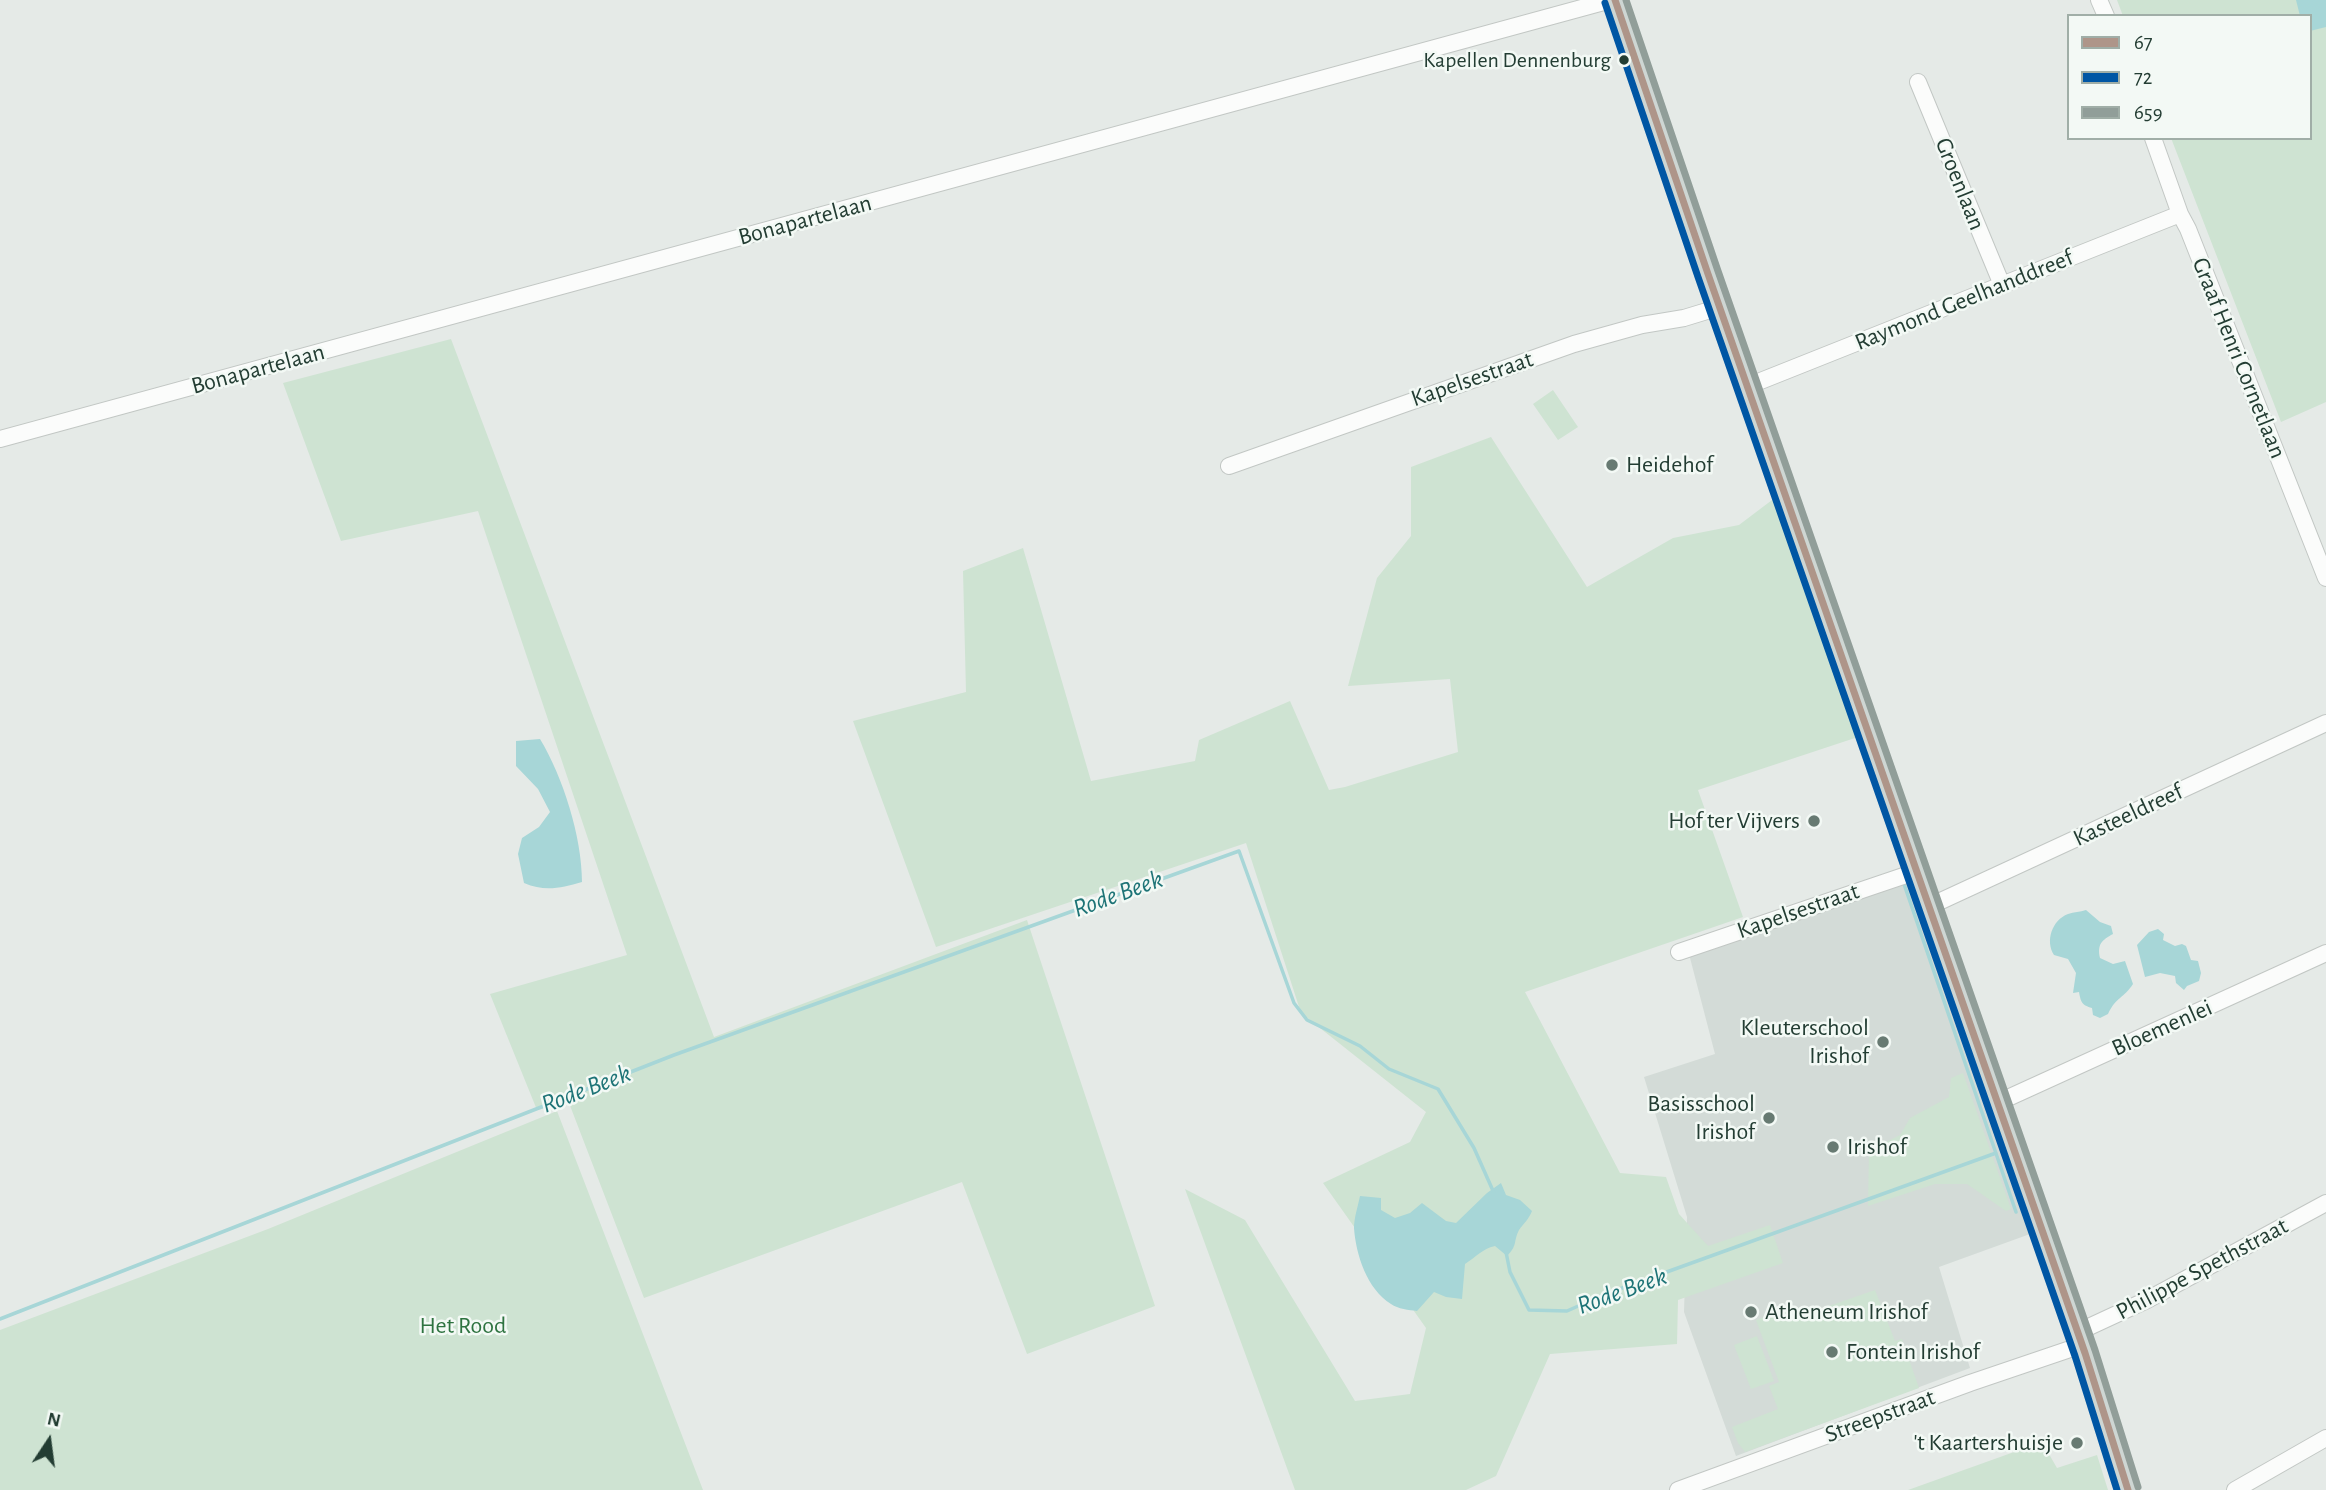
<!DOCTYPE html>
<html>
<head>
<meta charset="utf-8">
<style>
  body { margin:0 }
  #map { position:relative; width:2326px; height:1490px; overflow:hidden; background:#e5eae7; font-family:"Alegreya Sans",sans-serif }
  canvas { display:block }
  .legend { position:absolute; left:2067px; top:14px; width:245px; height:126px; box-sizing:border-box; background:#f3f9f5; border:2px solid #a0aea7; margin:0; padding:9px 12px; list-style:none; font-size:21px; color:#233d33 }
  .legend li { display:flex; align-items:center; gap:14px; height:35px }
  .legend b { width:35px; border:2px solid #a0aea7 }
  .north { position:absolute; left:14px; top:1406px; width:70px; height:70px; -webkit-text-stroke:5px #f3f9f5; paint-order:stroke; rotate:13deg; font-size:19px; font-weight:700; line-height:28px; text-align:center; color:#233d33 }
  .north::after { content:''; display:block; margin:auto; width:24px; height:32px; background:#233d33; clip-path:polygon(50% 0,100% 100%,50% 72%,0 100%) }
</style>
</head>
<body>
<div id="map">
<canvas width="2326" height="1490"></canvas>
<ul class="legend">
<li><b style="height:9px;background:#ae9589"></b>67</li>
<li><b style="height:9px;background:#0056a4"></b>72</li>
<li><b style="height:9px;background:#919e99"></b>659</li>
</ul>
<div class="north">N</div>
</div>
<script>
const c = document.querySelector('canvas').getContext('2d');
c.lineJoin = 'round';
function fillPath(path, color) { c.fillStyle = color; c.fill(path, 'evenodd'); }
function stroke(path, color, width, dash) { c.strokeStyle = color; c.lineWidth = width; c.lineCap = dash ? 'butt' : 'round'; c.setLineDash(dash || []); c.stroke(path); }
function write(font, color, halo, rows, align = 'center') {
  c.font = font + ' "Alegreya Sans",sans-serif'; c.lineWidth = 5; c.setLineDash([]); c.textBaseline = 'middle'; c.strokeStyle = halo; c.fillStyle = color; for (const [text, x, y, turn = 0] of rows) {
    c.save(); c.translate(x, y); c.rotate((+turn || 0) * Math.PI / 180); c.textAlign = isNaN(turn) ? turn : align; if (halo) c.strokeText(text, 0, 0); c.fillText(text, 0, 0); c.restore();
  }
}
fillPath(new Path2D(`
  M1906,876L2030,1234L1939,1267L1970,1368L1736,1456L1684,1312L1687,1217L1644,1077L1715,1054L1689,954Z`), '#d3dbd7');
fillPath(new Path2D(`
  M2117,0H2326V402L2281,422L2171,138H2310V16H2123Z
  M451,339L714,1037L1027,920L1155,1306L1027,1354L962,1182L644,1298L569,1103L537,1110L490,994L627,955L478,511L341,541L283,383Z
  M1553,390L1578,427L1558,440L1533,404Z
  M1491,437L1587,587L1673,538L1739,525L1776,497L1858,737L1698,790L1743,917L1525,992L1620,1173L1666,1177L1679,1214L1708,1246L1770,1225L1783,1263L1678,1300L1677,1344L1550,1354L1496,1476L1466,1490H1295L1185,1189L1245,1220L1355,1401L1410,1394L1426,1328L1323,1183L1410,1142L1426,1112L1301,1013L1246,843L936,947L853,721L966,692L963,571L1023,548L1091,781L1195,761L1199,740L1290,701L1329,790L1345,787L1458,752L1450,679L1348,686L1377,578L1411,536V467Z
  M1963,1073L2011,1209L2006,1211L1967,1184H1935L1868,1206L1869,1151L1900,1135L1910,1118L1949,1097L1951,1078Z
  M557,1111L703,1490H0V1330L268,1229Z
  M1875,1290L1895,1341L1902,1339L1919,1388L1745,1452L1738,1443L1732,1427L1778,1409L1769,1386L1779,1382L1756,1320L1792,1307L1797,1317Z
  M1757,1336L1774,1381L1751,1389L1734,1345Z
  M2042,1442L2057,1468L2097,1455L2108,1490H1908Z`), '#cee3d2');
fillPath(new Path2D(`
  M2296,0H2326V27L2310,31V16H2300Z
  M540,739C563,777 582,837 582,882C561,888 545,892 524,883L518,854L522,838L539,827L550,812L538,789L516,766V741Z
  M2086,910L2100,922L2111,926L2113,934C2102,940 2097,944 2100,958L2113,964L2125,961L2133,984C2124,998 2116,997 2108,1014L2100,1018L2093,1015L2092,1008C2082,1005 2081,1003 2079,992L2073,993L2076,973L2068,959L2054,955C2045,941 2052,920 2068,914C2074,912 2080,912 2086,910Z
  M2158,929L2164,934L2163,940L2175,946L2182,944L2186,946L2191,960L2198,961L2201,973L2199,981L2187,986L2184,990L2176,983L2175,976L2160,973L2145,977L2137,945L2149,932Z
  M1501,1183L1506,1195L1520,1200L1532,1211C1529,1219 1524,1223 1519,1230C1513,1242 1518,1245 1507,1256L1495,1246C1482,1249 1476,1257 1465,1264L1462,1299L1446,1297L1434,1292L1417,1311C1409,1310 1398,1309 1391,1304C1367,1289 1356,1255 1354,1228C1354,1218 1358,1206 1360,1196L1381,1198V1210L1395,1218L1410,1213L1422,1203L1446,1221L1456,1223L1487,1193Z`), '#a7d6d7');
stroke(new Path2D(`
  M1904,884L2016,1212
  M1506,1252L1510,1272L1529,1310L1567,1311L1603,1295L1996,1153
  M0,1319L674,1055L1239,851L1294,1003L1307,1020L1360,1046L1389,1069L1438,1089L1474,1148L1494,1193`), '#a7d6d7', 3.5);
const minor = new Path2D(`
  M2099,0L2106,16
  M1918,82L2002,285
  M2153,138L2180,214L2188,229L2326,578
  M1748,386L2180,214
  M0,439L1611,0
  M1229,466L1574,344L1642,325L1684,318L1720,307
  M1930,906L2326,723
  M1679,952L1918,871
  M1999,1102L2326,953
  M2078,1332L2147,1300L2326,1203
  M1678,1490L1970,1383L2082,1345
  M2235,1490L2326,1438`);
const major = new Path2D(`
  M1615,0L1708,274L2085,1353L2128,1490`);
stroke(minor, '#c2c7c4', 18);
stroke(major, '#bdc6c2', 22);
stroke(minor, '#fbfcfb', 16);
stroke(major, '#ced6d3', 19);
stroke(new Path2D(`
  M1615,0L1708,274L2085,1353L2128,1490`), '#ae9589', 7);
stroke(new Path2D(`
  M1605,3L1698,277L2075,1356L2117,1490`), '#0056a4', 7);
stroke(new Path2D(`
  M1626,0L1718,271L2095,1350L2138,1487`), '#919e99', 7);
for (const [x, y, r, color] of [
  [1624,60,6,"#233d33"],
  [1612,465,7,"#677a72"],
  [1814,821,7,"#677a72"],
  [1883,1042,7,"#677a72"],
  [1769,1118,7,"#677a72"],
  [1833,1147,7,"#677a72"],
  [1751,1312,7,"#677a72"],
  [1832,1352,7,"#677a72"],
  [2077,1443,7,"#677a72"]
]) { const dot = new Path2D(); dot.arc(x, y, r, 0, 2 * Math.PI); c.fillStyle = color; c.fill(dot); stroke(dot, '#f3f9f5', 2.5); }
write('22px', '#233d33', '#f3f9f5', [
  ["Kapellen Dennenburg",1611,60]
], 'right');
write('24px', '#233d33', '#f3f9f5', [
  ["Groenlaan",1960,184,68],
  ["Bonapartelaan",805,220,-15],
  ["Raymond Geelhanddreef",1964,300,-22],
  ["Graaf Henri Cornetlaan",2239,358,68],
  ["Bonapartelaan",258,369,-15],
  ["Kapelsestraat",1472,379,-19],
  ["Kasteeldreef",2128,815,-25],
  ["Kapelsestraat",1798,911,-19],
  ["Bloemenlei",2162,1028,-24],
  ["Philippe Spethstraat",2202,1269,-28],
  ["Streepstraat",1880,1416,-20]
]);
write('24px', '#233d33', '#f3f9f5', [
  ["Heidehof",1626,465],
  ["Hof ter Vijvers",1800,821,"right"],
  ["Kleuterschool",1869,1028,"right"],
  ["Irishof",1869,1056,"right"],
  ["Basisschool",1755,1104,"right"],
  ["Irishof",1755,1132,"right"],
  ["Irishof",1847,1147],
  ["Atheneum Irishof",1765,1312],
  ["Fontein Irishof",1846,1352],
  ["'t Kaartershuisje",2063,1443,"right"]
], 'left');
write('24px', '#2e7340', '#f3f9f5', [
  ["Het Rood",463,1326]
]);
write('italic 26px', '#1e7477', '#f3f9f5', [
  ["Rode Beek",1118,894,-20],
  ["Rode Beek",586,1089,-21],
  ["Rode Beek",1622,1291,-20]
]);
</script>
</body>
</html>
